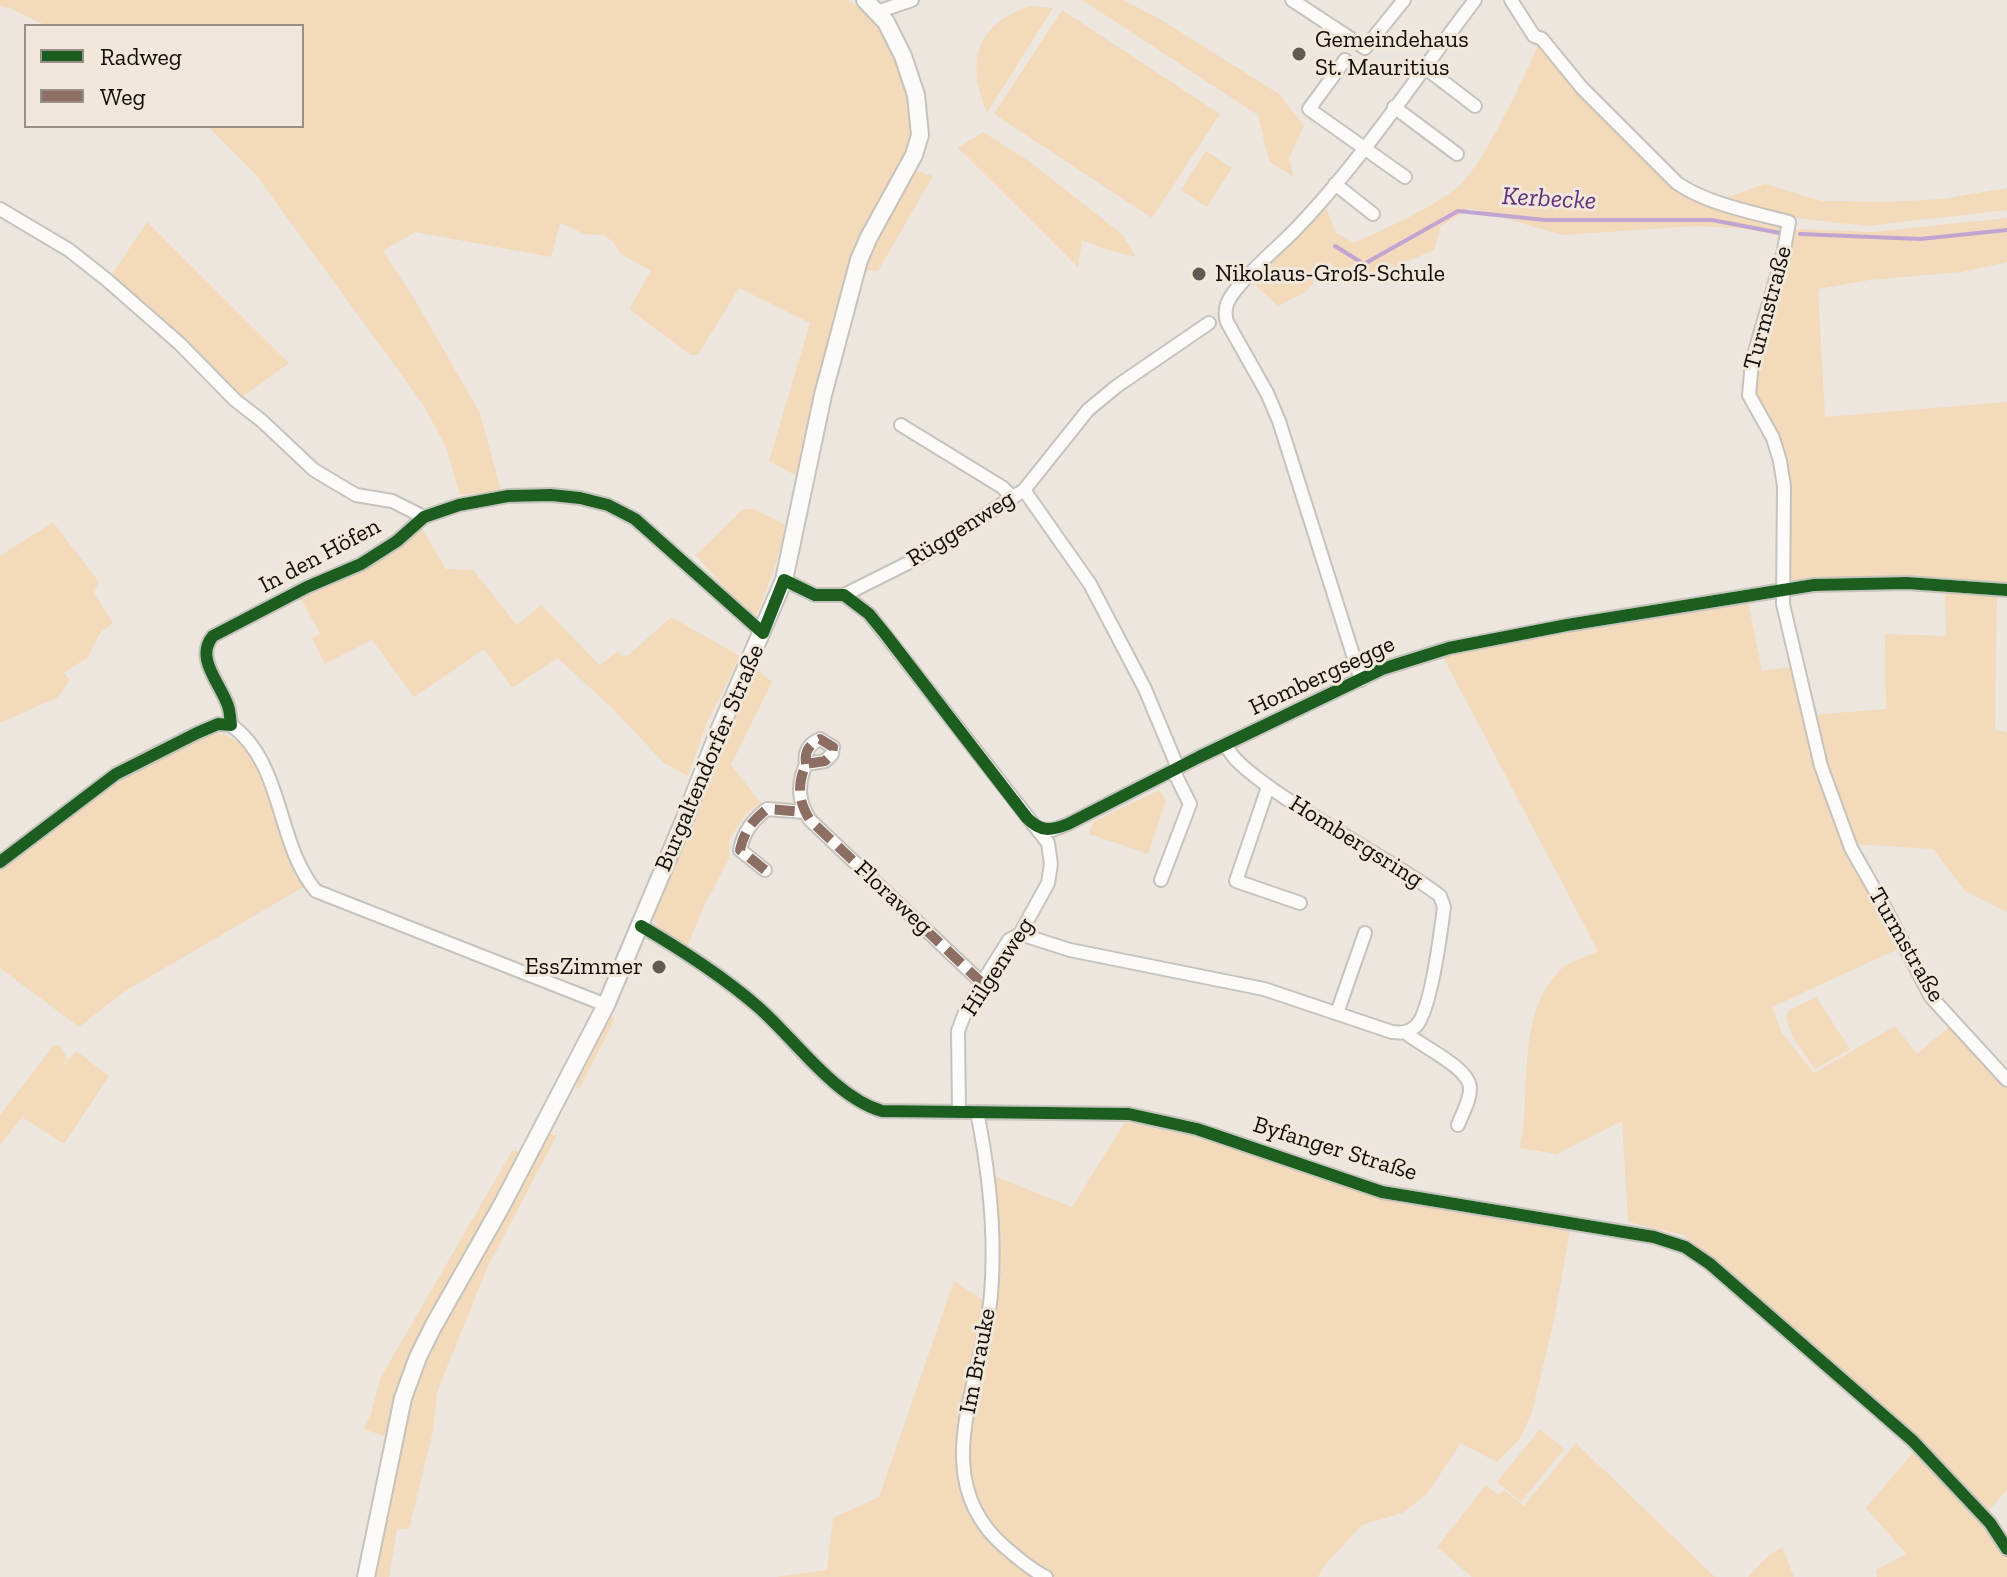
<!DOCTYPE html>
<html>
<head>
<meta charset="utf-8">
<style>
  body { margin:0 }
  #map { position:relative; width:2007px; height:1577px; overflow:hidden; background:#ece6df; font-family:"Zilla Slab",serif }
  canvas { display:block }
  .legend { position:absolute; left:24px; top:24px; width:280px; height:104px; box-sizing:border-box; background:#f1e7da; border:2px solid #979086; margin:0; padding:10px 14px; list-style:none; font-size:24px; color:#110e09 }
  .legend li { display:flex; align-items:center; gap:16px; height:40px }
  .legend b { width:40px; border:2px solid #979086 }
</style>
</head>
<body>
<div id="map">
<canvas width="2007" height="1577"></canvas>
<ul class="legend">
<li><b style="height:10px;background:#1b5e20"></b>Radweg</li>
<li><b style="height:10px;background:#8d6e63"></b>Weg</li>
</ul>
</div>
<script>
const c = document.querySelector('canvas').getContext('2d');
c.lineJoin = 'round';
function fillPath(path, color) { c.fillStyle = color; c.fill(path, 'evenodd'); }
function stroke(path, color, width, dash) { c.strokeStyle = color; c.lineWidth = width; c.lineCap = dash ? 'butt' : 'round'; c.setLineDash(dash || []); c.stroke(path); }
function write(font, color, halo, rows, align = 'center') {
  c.font = font + ' "Zilla Slab",serif'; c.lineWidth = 6; c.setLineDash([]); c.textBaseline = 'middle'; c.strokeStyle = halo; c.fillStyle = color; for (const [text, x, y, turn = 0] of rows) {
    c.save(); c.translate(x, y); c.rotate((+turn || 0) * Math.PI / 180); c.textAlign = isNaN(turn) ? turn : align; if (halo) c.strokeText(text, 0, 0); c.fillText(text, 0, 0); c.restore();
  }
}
fillPath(new Path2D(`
  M0,0H848C855,5 863,10 868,15C886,35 914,98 914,124C914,139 906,152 900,166L933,176L878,271L850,269L797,476L769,461L810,323L739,288L698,355H691L629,309L651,271L621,254L613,242L604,235L584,234L560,223L551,257L415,232L383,251L415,300L480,413L501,491L460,495L446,447L422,403L256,175L208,126H302V26H47L10,8L0,6Z
  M1082,0H1123L1160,19L1279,94L1304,126L1289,158L1293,177L1269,161L1258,115Z
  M1030,6L1053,8L987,113C966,61 975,25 1030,6Z
  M1062,10L1220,114L1152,218L994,114Z
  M1539,41L1681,188L1788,223L1785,237L1747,229L1696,226L1562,235L1470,208L1441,226L1434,250L1352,285L1329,262L1307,291L1278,306L1253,283L1326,208L1336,233L1354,243C1390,226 1427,211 1458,187C1481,169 1529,70 1539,41Z
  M983,132L1030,162L1123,235L1136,257L1108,250L1082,240L1078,267L958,148Z
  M1206,151L1232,168L1207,207L1181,190Z
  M1765,184L1822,201L1889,202L1942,199L2007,188V210L1866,226L1796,218L1722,199Z
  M2007,218V262L1962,272L1869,280L1818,289L1825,417L2007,402V584L1877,577L1790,581L1787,566L1788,503L1751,384L1775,291L1796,229L1874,232Z
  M147,222L289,363L242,397L160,321L109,279Z
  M743,509H754L786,525L775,567L757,614H748L696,555Z
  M53,522L99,582L94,593L113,623L100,633L88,657L64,673L70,680L58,697L0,723V556Z
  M421,527L446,569L473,570L517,625L541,605L600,665L618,651L622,656L629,655L671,617L740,656L706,725L688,776L664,763L612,708L558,658L512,688L484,649L414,697L372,640L325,664L312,639L320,633L299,596Z
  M1945,591L1997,595L1995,730L2007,732V912L1965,891L1933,849L1853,844L1838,809L1812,715L1886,709L1885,634L1946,636Z
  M1748,601L1762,671L1791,667L1843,847L1880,908L1898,949L1772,1007L1782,1033L1814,1073L1895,1026L1917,1054L1950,1026L2007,1087V1490L1987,1512L1769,1308L1683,1235L1628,1222L1622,1121L1557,1154L1520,1148C1532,1091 1515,1016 1560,970C1569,961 1587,957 1598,951L1442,655L1613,621Z
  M756,669L772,682L731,765L761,803L745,815L730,839L729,859L703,908L688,945L659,930L653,916Z
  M208,734C217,734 225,733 232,738C268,758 282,851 305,886L122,993L79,1027L0,968V871L118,779L148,761Z
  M1159,790L1166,800L1148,854L1089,834L1093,822Z
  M1816,997L1850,1049L1815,1069L1793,1037L1786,1018L1789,1010Z
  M611,1015L615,1019L579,1089L576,1086Z
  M54,1045L61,1046L67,1059L60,1070L76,1051L109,1076L64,1144L23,1118L26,1112L0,1145V1115Z
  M1125,1122L1197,1137L1381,1197L1570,1230L1554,1321L1532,1412L1520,1439L1497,1462L1461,1443L1427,1494L1402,1513L1362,1525L1324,1566L1318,1577H1052L998,1540L976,1511L965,1470L966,1423L997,1304L992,1175L1072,1207Z
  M548,1134L557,1135L487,1268L437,1392L433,1431L409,1529H397L389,1577H373L406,1398Z
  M512,1151H530L433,1325L394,1439L363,1429L370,1417L381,1377Z
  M954,1281L986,1302C974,1359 941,1462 971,1514C987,1540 1016,1559 1039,1577H775L827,1570L833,1518L879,1497Z
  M1540,1429L1564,1449L1521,1502L1497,1482Z
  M1576,1443L1715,1577H1472L1437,1547L1486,1485L1498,1495L1504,1490L1524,1506Z
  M1916,1449L1981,1519L2007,1554V1577H1877L1876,1570L1906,1554L1866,1508Z
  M1782,1547L1794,1577H1748L1768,1556Z`), '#f2daba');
stroke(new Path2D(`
  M1800,234L1920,239L2007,230
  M1335,246L1364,264L1458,211L1545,220H1712L1780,233`), '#c1a4d2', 4);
const street = new Path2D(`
  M1292,0L1365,48L1404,0
  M1511,0L1534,36L1542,39L1582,88L1677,183C1709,205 1753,212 1789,222L1783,255L1752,362L1749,395L1773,438L1780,461L1784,486L1783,604L1821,766L1851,848L1885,908L1931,997L2007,1080
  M877,12L912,0
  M1345,60L1309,109L1405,177
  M1424,67L1475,106
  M1394,107L1457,154
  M1335,184L1373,214
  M0,209L69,250L107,280L180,344L235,400L262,421L314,470L356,495L392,501L424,517
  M901,425L1002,487L1012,497
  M1024,490L1090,584L1145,689L1178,768
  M784,580L815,595H844L869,614L1048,843L1051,864L1048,883L1020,934L1009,940L982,983L966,1010L958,1031L959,1111
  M844,595L922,556L1024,490L1088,410L1117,386L1209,323
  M1361,680L1279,421L1267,393L1227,322C1225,316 1225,311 1227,304C1234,285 1277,248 1293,232C1361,162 1416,77 1475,0
  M231,725C230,718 230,711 228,706C221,684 194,658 213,636L307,587L361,564L397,541L424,517L459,505L508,496L551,495L580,498L608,505L635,519L763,633
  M806,764C804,752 809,744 820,739L833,747L832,754L825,761L806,764C797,785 798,801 810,820L982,983
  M1268,787L1236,881L1300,903
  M1039,829L1052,830L1068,824L1199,757L1382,669L1449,648L1567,625L1814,585L1907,583L2007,590
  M0,862L116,774L197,733L218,724L231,725C284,763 276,844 316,891L606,1005
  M765,870L740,850C744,831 752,821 767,809L805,812
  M1161,880L1190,804L1173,770
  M641,926C682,950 721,975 757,1006C795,1039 834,1097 882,1111L1129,1114L1197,1129L1382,1192L1654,1237L1685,1247L1710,1264L1913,1441L1990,1523L2007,1549
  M1020,934L1070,950L1264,989L1392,1032C1401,1033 1408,1033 1416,1026C1431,1011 1441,931 1444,907L1440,896C1408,868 1228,776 1227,744
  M1337,1013L1365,933
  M1406,1033C1421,1046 1468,1067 1470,1087C1471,1099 1462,1114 1458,1125
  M977,1112C989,1171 996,1234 991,1295C983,1382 924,1479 1006,1548C1018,1558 1031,1570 1046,1577`);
const secondary = new Path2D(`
  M366,1577L403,1398L418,1357L434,1325L502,1205L606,1005L685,818L718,733L784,580L823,395L859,260L869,237L914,155L920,135L916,95L903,56L886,22L865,0`);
stroke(street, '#c6c2bc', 16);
stroke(secondary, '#c6c2bc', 20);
stroke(street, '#fcfbfa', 12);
stroke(secondary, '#fcfbfa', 16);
stroke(new Path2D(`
  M806,764C804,752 809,744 820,739L833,747L832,754L825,761L806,764C797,785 798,801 810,820L982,983
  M765,870L740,850C744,831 752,821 767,809L805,812`), '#8d6e63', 10, [20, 10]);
stroke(new Path2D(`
  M0,862L116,774L197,733L218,724L231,725C230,718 230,711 228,706C221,684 194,658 213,636L307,587L361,564L397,541L424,517L459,505L508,496L551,495L580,498L608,505L635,519L763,633L784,580L815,595H844L869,614L886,635L1027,818C1041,832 1050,831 1068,824L1199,757L1382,669L1449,648L1567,625L1814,585L1907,583L2007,590
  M641,926C682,950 721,975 757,1006C795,1039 834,1097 882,1111L1129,1114L1197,1129L1382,1192L1654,1237L1685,1247L1710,1264L1913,1441L1990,1523L2007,1549`), '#1b5e20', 12);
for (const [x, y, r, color] of [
  [1299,54,8,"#5e5a54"],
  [1199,274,8,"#5e5a54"],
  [659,967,8,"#5e5a54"]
]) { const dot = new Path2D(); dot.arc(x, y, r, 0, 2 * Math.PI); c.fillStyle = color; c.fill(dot); stroke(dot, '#f1e7da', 3); }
write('24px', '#110e09', '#f1e7da', [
  ["Gemeindehaus",1315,40],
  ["St. Mauritius",1315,68],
  ["Nikolaus-Groß-Schule",1215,274],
  ["EssZimmer",643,967,"right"]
], 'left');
write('24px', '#110e09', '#f1e7da', [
  ["Turmstraße",1768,308,-75],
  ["Rüggenweg",961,529,-32],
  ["In den Höfen",320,556,-28],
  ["Hombergsegge",1322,676,-25],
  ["Burgaltendorfer Straße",710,758,-67],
  ["Hombergsring",1356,842,32],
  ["Floraweg",893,898,43],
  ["Turmstraße",1906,945,60],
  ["Hilgenweg",998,967,-57],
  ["Byfanger Straße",1335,1149,17],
  ["Im Brauke",978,1361,-79]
]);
write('italic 26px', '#622f81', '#f1e7da', [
  ["Kerbecke",1549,199,3]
]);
</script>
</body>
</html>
